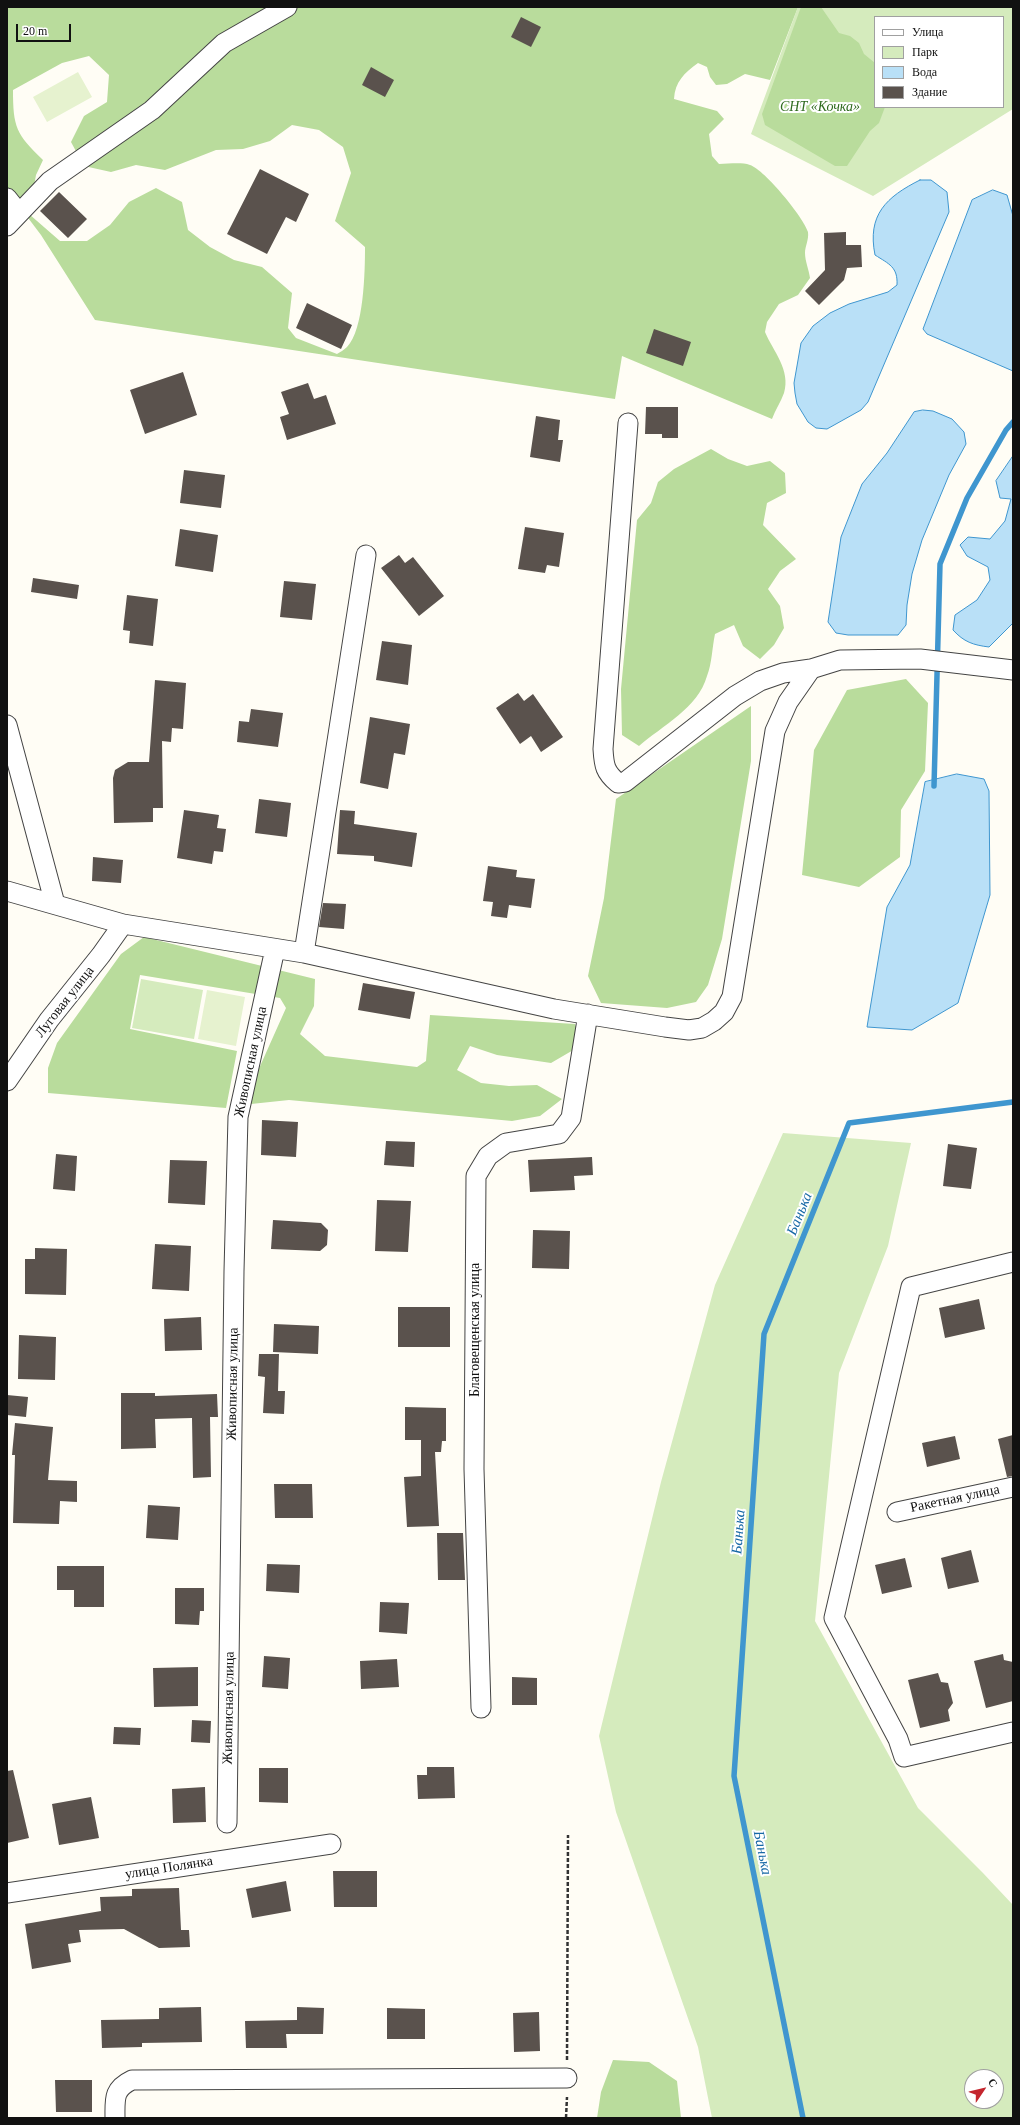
<!DOCTYPE html>
<html>
<head>
<meta charset="utf-8">
<style>
  body { margin:0 }
  #map { position:relative; width:1020px; height:2125px; overflow:hidden; background:#fffdf5; font-family:"Times New Roman",serif }
  canvas { display:block }
  .frame { position:absolute; inset:0; border:8px solid #111; pointer-events:none }
  .legend { position:absolute; left:874px; top:16px; width:130px; height:92px; box-sizing:border-box; background:#fff; border:1px solid #a0a0a0; margin:0; padding:5px 7px; list-style:none; font-size:12px; color:#111 }
  .legend li { display:flex; align-items:center; gap:8px; height:20px }
  .legend b { width:20px; border:1px solid #a0a0a0 }
  .north { position:absolute; left:964px; top:2069px; width:40px; height:40px; box-sizing:border-box; background:#fff; border:1px solid #a0a0a0; border-radius:50%; rotate:55deg; font-size:11px; font-weight:700; line-height:16px; text-align:center; color:#111 }
  .north::after { content:''; display:block; margin:auto; width:14px; height:18px; background:#c4262e; clip-path:polygon(50% 0,100% 100%,50% 72%,0 100%) }
  .scale { position:absolute; left:16px; top:24px; width:55px; height:18px; box-sizing:border-box; border:2px solid #111; border-top:0; padding-left:5px; font-size:12px; line-height:14px; white-space:nowrap; color:#111; -webkit-text-stroke:3px #fff; paint-order:stroke }
</style>
</head>
<body>
<div id="map">
<canvas width="1020" height="2125"></canvas>
<div class="frame"></div>
<ul class="legend">
<li><b style="height:5px;background:#fff"></b>Улица</li>
<li><b style="height:11px;background:#d5ebbd"></b>Парк</li>
<li><b style="height:11px;background:#b9e0f7"></b>Вода</li>
<li><b style="height:11px;background:#5a524d"></b>Здание</li>
</ul>
<div class="north">С</div>
<div class="scale">20 m</div>
</div>
<script>
const c = document.querySelector('canvas').getContext('2d');
c.lineJoin = 'round';
function fillPath(path, color) { c.fillStyle = color; c.fill(path, 'evenodd'); }
function stroke(path, color, width, dash) { c.strokeStyle = color; c.lineWidth = width; c.lineCap = dash ? 'butt' : 'round'; c.setLineDash(dash || []); c.stroke(path); }
function write(font, color, halo, rows, align = 'center') {
  c.font = font + ' "Times New Roman",serif'; c.lineWidth = 4; c.setLineDash([]); c.textBaseline = 'middle'; c.strokeStyle = halo; c.fillStyle = color; for (const [text, x, y, turn = 0] of rows) {
    c.save(); c.translate(x, y); c.rotate((+turn || 0) * Math.PI / 180); c.textAlign = isNaN(turn) ? turn : align; if (halo) c.strokeText(text, 0, 0); c.fillText(text, 0, 0); c.restore();
  }
}
fillPath(new Path2D(`
  M798,7H1013V109L873,196L751,134ZM875,17H1003V107H875Z
  M141,979L203,990L194,1039L132,1028Z
  M783,1133L911,1143L888,1246L839,1373L815,1621L918,1808L983,1873L1013,1905V2118H712L698,2047L616,1812L599,1736L661,1482L715,1285ZM972,2077H996V2101H972Z`), '#d5ebbd');
fillPath(new Path2D(`
  M7,7H798L770,80L745,74L727,84L716,85L710,77L707,67L698,63C684,73 675,82 674,99L717,111L724,119L709,134L712,156L719,164C729,164 741,162 750,165C765,170 804,218 808,232C809,240 805,246 805,253C805,261 809,270 810,278L798,295L779,304L767,322L765,332C773,351 791,370 784,393C781,402 775,410 772,419L622,356L615,399L95,320L41,235L7,190ZM89,56L109,75L107,102L84,116L71,142L84,166L111,172L136,165L165,170L216,150L243,149L270,141L292,125L319,130L343,147L351,173L335,221L365,247C365,271 364,330 347,347C344,350 340,352 337,354L296,338L288,328L292,293L262,267L234,260L210,247L188,230L182,202L156,188L129,202L110,225L87,241H60L29,214L36,175L43,160C16,134 13,127 13,90L62,63Z
  M801,7H821L839,33L850,36L859,43L864,54L875,63V107H885L879,123L870,131L847,166H835L765,125L762,114Z
  M711,449L728,459L747,466L770,461L785,473L786,493L767,503L763,525L796,559L780,571L768,589L780,606L784,628L774,645L760,659L743,646L734,625L715,634C712,648 712,663 707,676C698,708 662,726 639,746L622,735L621,689L637,520L651,503L658,482L674,469Z
  M906,679L928,703L925,771L901,810L900,857L859,887L802,875L814,750L847,690Z
  M751,706V761L722,939L708,985L696,1002L667,1008L601,1003L588,976L604,898L616,799Z
  M144,937L315,979L314,1006L300,1034L325,1056L417,1067L426,1061L430,1015L575,1024L579,1037L575,1049L551,1063L497,1055L470,1046L457,1070L481,1083L509,1086L537,1085L562,1099L540,1116L512,1121L289,1100L251,1104L257,1073L286,1008L280,998L140,975L130,1029L237,1051L226,1108L48,1093V1068L57,1043L121,954Z
  M613,2060L649,2062L677,2081L681,2118H597L601,2092Z`), '#b9dc9c');
fillPath(new Path2D(`
  M78,72L92,97L47,122L33,97Z
  M207,990L245,997L236,1046L198,1039Z`), '#e6f2cf');
const water = new Path2D(`
  M920,180H931L947,192L949,212L868,402L861,410L827,429L816,428L808,422L797,404L795,393L794,383L801,343L813,326L830,313L849,304L888,292L897,285C898,267 889,264 875,255C867,215 886,197 920,180Z
  M993,190L1007,195L1013,216V371L927,334L923,329L972,200Z
  M923,410L933,411L952,419L964,432L966,444L949,475L922,540L912,574L907,605L906,625L898,635H848L836,633L828,622L841,537L862,484L887,453L914,412Z
  M1013,456V623L989,647C973,645 964,642 953,630L955,615L977,600L990,580L988,567L967,556L960,545L968,537L990,539L1005,521L1011,499L1000,498L996,481Z
  M957,774L984,779L989,791L990,895L958,1003L912,1030L867,1027L887,907L910,865L925,782Z`);
fillPath(water, '#b9e0f7');
stroke(water, '#3f96cf', 1);
stroke(new Path2D(`
  M934,786L940,564L967,498L1006,430L1013,422
  M803,2118L734,1776L764,1334L849,1123L1013,1102`), '#3f96cf', 5.5);
fillPath(new Path2D(`
  M521,17L541,27L531,47L511,37Z
  M371,67L394,80L385,97L362,85Z
  M260,169L309,194L296,222L286,217L267,254L227,234Z
  M59,192L87,219L68,238L40,211Z
  M846,232V245H861L862,267L847,268L844,280L819,305L805,291L825,270L824,233Z
  M307,303L352,325L341,349L296,328Z
  M654,329L691,342L683,366L646,353Z
  M183,372L197,415L145,434L130,390Z
  M308,383L314,399L326,395L336,424L287,440L280,417L289,414L281,392Z
  M646,407H678V438H662V434H645Z
  M536,416L560,420L558,440H563L560,462L530,457Z
  M184,470L225,475L221,508L180,503Z
  M525,527L564,533L559,567L547,565L545,573L518,569Z
  M180,529L218,535L213,572L175,566Z
  M399,555L405,563L413,557L444,596L419,616L381,568Z
  M33,578L79,585L77,599L31,592Z
  M284,581L316,584L312,620L280,617Z
  M127,595L158,599L153,646L129,643L130,631L123,630Z
  M382,641L412,645L408,685L376,680Z
  M155,680L186,683L183,729L172,728L171,742L162,741L163,808H153V822L114,823L113,778L115,770L128,762H149Z
  M518,693L524,701L533,694L563,737L541,752L531,736L520,744L496,708Z
  M251,709L283,713L278,747L237,742L239,721L249,722Z
  M370,717L410,724L405,755L394,753L388,789L360,783Z
  M259,799L291,803L287,837L255,833Z
  M184,810L219,815L217,828L226,829L223,852L214,851L212,864L177,858Z
  M340,810L355,811L354,824L417,833L412,867L374,861V856L337,854Z
  M93,857L123,860L121,883L92,881Z
  M488,866L517,870L516,877L535,879L531,908L509,905L507,918L491,916L493,902L483,901Z
  M323,903L346,904L344,929L319,927Z
  M363,983L415,992L410,1019L358,1010Z
  M262,1120L298,1122L296,1157L261,1155Z
  M386,1141L415,1142L414,1167L384,1165Z
  M948,1144L977,1148L971,1189L943,1186Z
  M56,1154L77,1156L75,1191L53,1189Z
  M592,1157L593,1175L574,1176L575,1190L530,1192L528,1160Z
  M170,1160L207,1161L205,1205L168,1203Z
  M377,1200L411,1201L408,1252L375,1251Z
  M273,1220L321,1223L328,1230L327,1245L320,1251L271,1249Z
  M533,1230L570,1231L569,1269L532,1268Z
  M155,1244L191,1246L189,1291L152,1289Z
  M35,1248L67,1249L66,1295L25,1294V1259H35Z
  M979,1299L985,1329L945,1338L939,1308Z
  M398,1307H450V1347H398Z
  M201,1317L202,1350L165,1351L164,1319Z
  M274,1324L319,1326L318,1354L273,1352Z
  M19,1335L56,1337L55,1380L18,1379Z
  M259,1354H279L278,1391H285L284,1414L263,1413L265,1377L258,1376Z
  M121,1393H155V1396L217,1394L218,1417H210L211,1477L193,1478L192,1418L155,1419L156,1448L121,1449Z
  M7,1395L28,1397L26,1417L7,1415Z
  M405,1407L446,1408V1441H442L441,1452H435L439,1526L407,1527L404,1477L421,1476V1440H405Z
  M15,1423L53,1427L48,1480L77,1481V1502L60,1501L59,1524L13,1523L15,1455H12Z
  M1013,1435V1476L1007,1477L998,1439Z
  M955,1436L960,1459L927,1467L922,1443Z
  M274,1484H312L313,1518H275Z
  M148,1505L180,1507L178,1540L146,1538Z
  M437,1533H463L465,1580H438Z
  M971,1550L979,1582L948,1589L941,1558Z
  M905,1558L912,1587L882,1594L875,1565Z
  M267,1564L300,1565L299,1593L266,1591Z
  M57,1566H104V1607H74V1590H57Z
  M175,1588H204V1611H200L199,1625L175,1624Z
  M380,1602L409,1603L407,1634L379,1632Z
  M1003,1654L1004,1660L1013,1662V1701L986,1708L974,1661Z
  M264,1656L290,1658L288,1689L262,1687Z
  M397,1659L399,1687L361,1689L360,1661Z
  M198,1667V1706L154,1707L153,1668Z
  M938,1673L941,1682L948,1683L953,1703L948,1710L950,1721L920,1728L908,1680Z
  M512,1677L537,1678V1705H512Z
  M192,1720L211,1721L210,1743L191,1742Z
  M114,1727L141,1728L140,1745L113,1744Z
  M427,1767H454L455,1798L418,1799L417,1775H427Z
  M259,1768H288V1803L259,1802Z
  M13,1770L29,1838L7,1843V1771Z
  M205,1787L206,1822L173,1823L172,1789Z
  M91,1797L99,1838L59,1845L52,1804Z
  M333,1871H377V1907H334Z
  M286,1881L291,1911L252,1918L246,1889Z
  M179,1888L181,1930H189L190,1947L159,1948L124,1929L79,1930L81,1942L68,1944L71,1962L32,1969L25,1924L101,1911L100,1897L132,1896V1889Z
  M201,2007L202,2042L142,2043V2047L102,2048L101,2020L159,2019V2008Z
  M297,2007L324,2008L323,2034H286L287,2048H246L245,2021L297,2020Z
  M387,2008L425,2009V2039H387Z
  M539,2012L540,2051L514,2052L513,2013Z
  M55,2080H92V2112H56Z`), '#5a524d');
const minor = new Path2D(`
  M7,198L19,213
  M7,226L50,181L152,110L224,43L287,7
  M628,423L603,749C604,766 605,772 618,783L625,782L735,696L760,681L783,673L811,669
  M7,725L55,904
  M7,891L123,924L304,953L554,1009L665,1027L689,1030L702,1028L714,1021L724,1012L732,997L775,731L788,702L811,669L840,660L920,659L1013,670
  M304,953L366,555
  M7,1081L49,1020L101,955L123,924
  M1013,1262L911,1287L834,1618L898,1739L904,1757L1013,1732
  M897,1512L1013,1487
  M481,1708L474,1469L476,1176L488,1156L506,1143L559,1134L571,1118L588,1014
  M227,1823L234,1271L238,1117L275,949
  M7,1893L331,1844
  M115,2118C115,2099 113,2089 132,2080L567,2078`);
stroke(minor, '#444', 21);
stroke(new Path2D(`
  M567,2060L568,1835
  M566,2118L567,2097`), '#333', 2.5, [4, 2]);
stroke(minor, '#fff', 19);
write('italic 14px', '#2f6b1f', '#fff', [
  ["СНТ «Кочка»",820,107]
]);
write('14px', '#111', '#fff', [
  ["Луговая улица",65,1002,-52],
  ["Живописная улица",251,1062,-78],
  ["Благовещенская улица",475,1330,-90],
  ["Живописная улица",233,1384,-89],
  ["Ракетная улица",955,1499,-12],
  ["Живописная улица",229,1708,-89],
  ["улица Полянка",169,1868,-9]
]);
write('italic 15px', '#1768a6', '#fff', [
  ["Банька",800,1214,-68],
  ["Банька",739,1532,-86],
  ["Банька",762,1853,79]
]);
</script>
</body>
</html>
